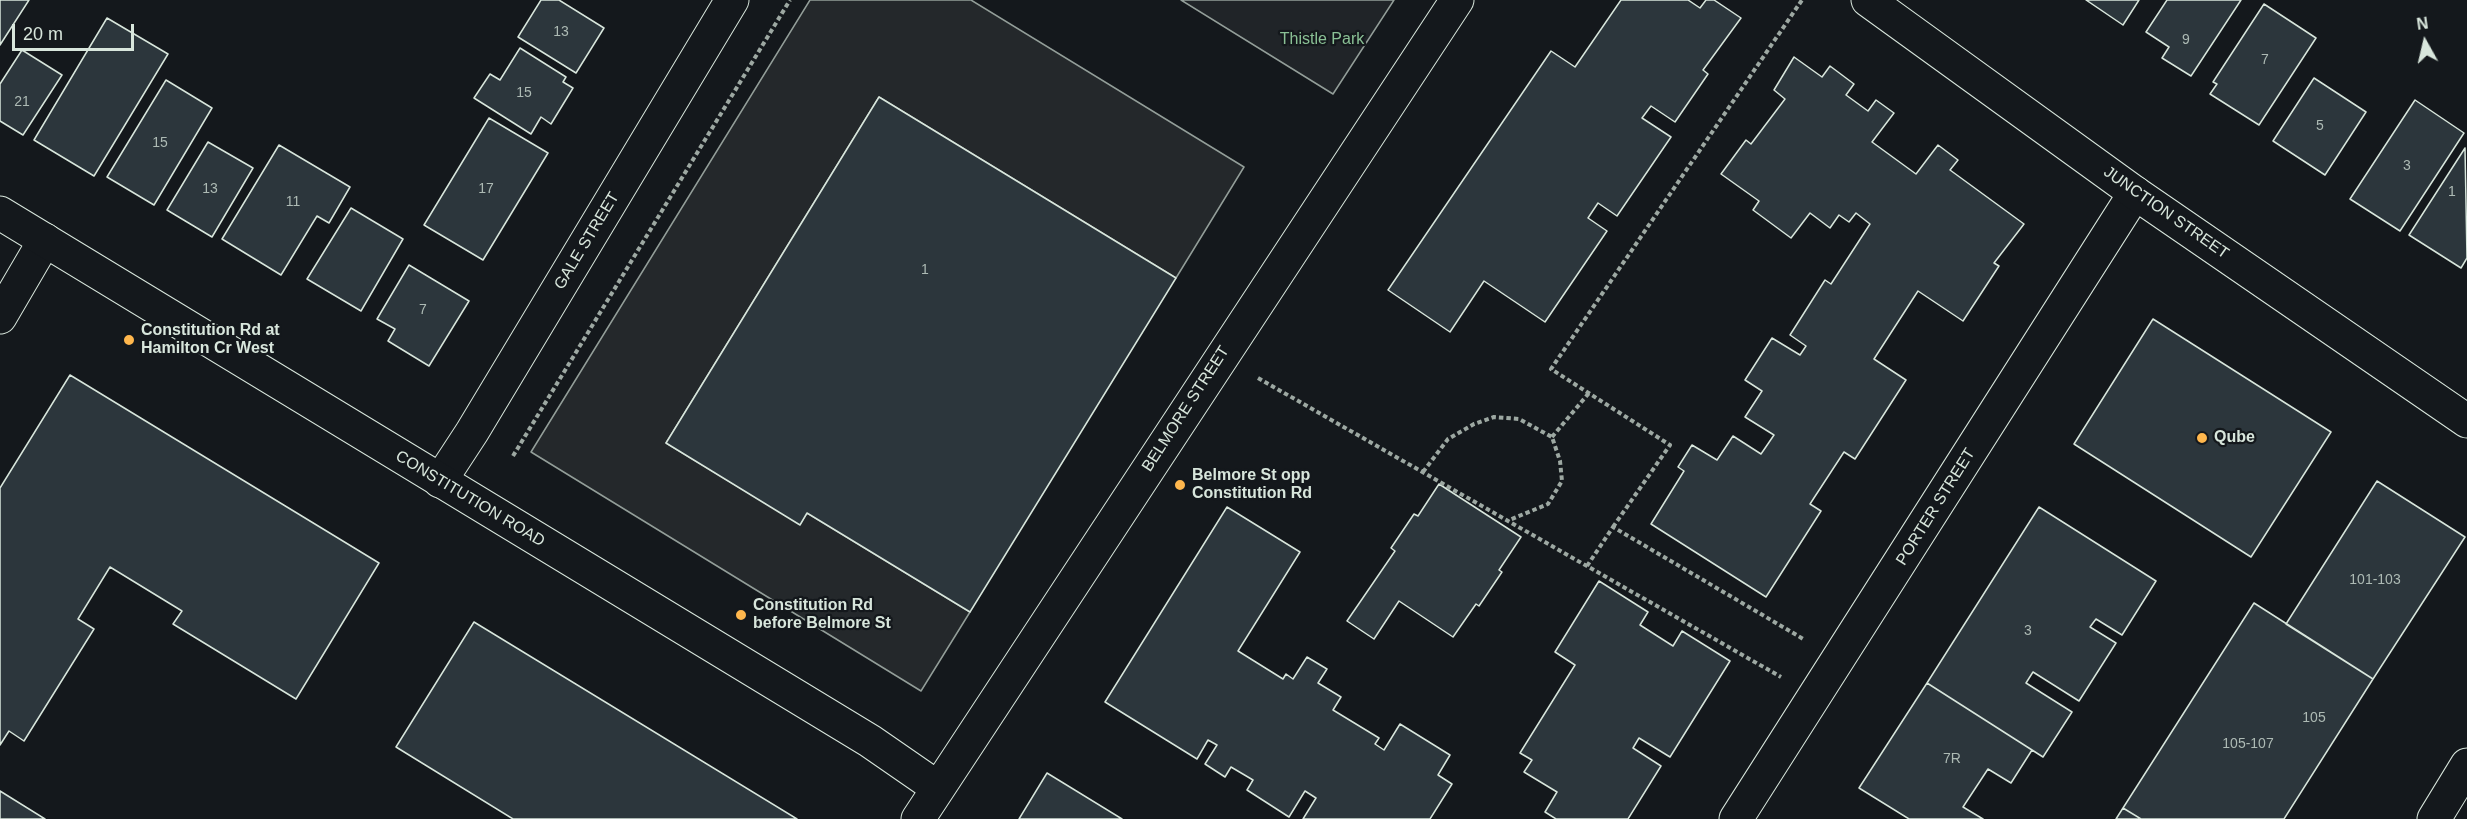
<!DOCTYPE html>
<html>
<head>
<meta charset="utf-8">
<style>
  body { margin:0 }
  #map { position:relative; width:2467px; height:819px; overflow:hidden; background:#14181c; font-family:Arial,sans-serif }
  canvas { display:block }
  .north { position:absolute; left:2395px; top:12px; width:60px; height:60px; -webkit-text-stroke:4px #14181c; paint-order:stroke; rotate:352deg; font-size:16px; font-weight:700; line-height:24px; text-align:center; color:#d8e6dc }
  .north::after { content:''; display:block; margin:auto; width:21px; height:27px; background:#d8e6dc; clip-path:polygon(50% 0,100% 100%,50% 72%,0 100%) }
  .scale { position:absolute; left:12px; top:24px; width:122px; height:27px; box-sizing:border-box; border:3px solid #d8e6dc; border-top:0; padding-left:8px; font-size:18px; line-height:21px; white-space:nowrap; color:#d8e6dc; -webkit-text-stroke:4px #14181c; paint-order:stroke }
</style>
</head>
<body>
<div id="map">
<canvas width="2467" height="819"></canvas>
<div class="north">N</div>
<div class="scale">20 m</div>
</div>
<script>
const c = document.querySelector('canvas').getContext('2d');
c.lineJoin = 'round';
function fillPath(path, color) { c.fillStyle = color; c.fill(path, 'evenodd'); }
function stroke(path, color, width, dash) { c.strokeStyle = color; c.lineWidth = width; c.lineCap = dash ? 'butt' : 'round'; c.setLineDash(dash || []); c.stroke(path); }
function write(font, color, halo, rows, align = 'center') {
  c.font = font + ' Arial,sans-serif'; c.lineWidth = 4.5; c.setLineDash([]); c.textBaseline = 'middle'; c.strokeStyle = halo; c.fillStyle = color; for (const [text, x, y, turn = 0] of rows) {
    c.save(); c.translate(x, y); c.rotate((+turn || 0) * Math.PI / 180); c.textAlign = isNaN(turn) ? turn : align; if (halo) c.strokeText(text, 0, 0); c.fillText(text, 0, 0); c.restore();
  }
}
const green = new Path2D(`
  M1181,0H1394L1333,94Z`);
fillPath(green, '#202428');
stroke(green, '#939e99', 1.5);
const parking = new Path2D(`
  M810,0H971L1244,167L1176,278L879,97L666,443L800,524L807,513L970,612L921,691L531,452Z`);
fillPath(parking, '#24282b');
stroke(parking, '#939e99', 1.5);
const building = new Path2D(`
  M0,0H29L0,45Z
  M541,0H559L604,28L576,73L518,37Z
  M1621,0H1688L1700,8L1706,0H1714L1741,18L1703,70L1708,74L1675,122L1651,106L1642,118L1671,137L1617,216L1598,203L1588,218L1607,231L1545,322L1484,281L1450,332L1388,290L1551,51L1575,67Z
  M2086,0H2139L2123,25Z
  M2167,0H2241L2191,76L2162,58L2169,47L2146,32Z
  M2264,4L2316,38L2259,125L2210,94L2217,84L2213,82Z
  M107,18L168,54L94,176L34,140Z
  M520,48L566,77L563,82L573,88L551,124L541,117L531,134L474,98L490,74L500,80Z
  M22,50L62,75L23,135L0,121V84Z
  M1794,57L1822,77L1830,66L1854,84L1846,95L1868,111L1876,100L1894,113L1872,142L1916,174L1938,145L1958,160L1950,170L2024,224L1994,263L1999,266L1963,321L1918,291L1874,359L1906,380L1855,459L1844,452L1810,504L1821,511L1766,597L1651,524L1684,471L1678,467L1692,445L1717,460L1733,436L1761,454L1774,435L1745,417L1762,391L1745,380L1772,338L1800,355L1806,346L1790,335L1825,280L1831,284L1870,224L1856,213L1849,222L1839,215L1830,228L1810,213L1791,238L1753,210L1759,201L1721,174L1746,140L1751,144L1785,99L1774,90Z
  M2314,78L2366,112L2325,175L2273,141Z
  M166,80L212,108L154,205L107,177Z
  M879,97L1176,278L970,612L807,513L800,525L666,443Z
  M2415,100L2464,133L2400,231L2350,199Z
  M489,118L548,153L483,260L424,225Z
  M208,142L253,168L212,237L167,210Z
  M279,145L350,187L329,223L317,216L281,275L222,239Z
  M2465,148L2467,258L2461,268L2409,235Z
  M351,208L403,239L361,311L307,279Z
  M409,265L469,301L429,366L388,341L395,329L377,319Z
  M2153,319L2331,432L2251,557L2074,444Z
  M70,375L379,563L296,699L173,624L182,611L110,567L78,619L94,629L24,741L9,731L0,745V488Z
  M2377,481L2465,537L2373,679L2286,624Z
  M1439,484L1521,537L1499,570L1502,572L1479,606L1476,604L1453,637L1399,601L1374,639L1347,621L1395,551L1391,548L1414,514L1418,516Z
  M1227,507L1300,552L1238,651L1283,679L1286,674L1293,679L1307,657L1327,669L1318,683L1341,697L1333,710L1379,738L1375,744L1384,750L1400,724L1450,755L1438,775L1452,784L1430,819H1303L1316,798L1305,791L1289,817L1247,790L1253,780L1231,767L1225,777L1205,764L1217,745L1208,740L1197,759L1105,702Z
  M2039,507L2156,581L2122,635L2096,619L2090,627L2116,643L2079,701L2033,672L2026,683L2072,712L2043,757L1927,683Z
  M1599,581L1648,612L1640,625L1673,646L1682,631L1730,661L1670,757L1639,738L1633,748L1661,766L1628,819H1556L1545,812L1557,792L1524,772L1532,760L1520,753L1575,665L1555,652Z
  M2254,603L2373,679L2284,819H2141L2123,808Z
  M474,622L797,819H513L396,747Z
  M1927,683L2032,750L2011,783L1988,769L1963,807L1983,819H1909L1859,788Z
  M1047,773L1122,819H1019Z
  M0,791L45,819H0Z
  M2123,808L2141,819H2116Z`);
fillPath(building, '#2c363c');
stroke(building, '#d8e6dc', 1.5);
const street = new Path2D(`
  M0,317L45,240
  M440,481L472,432L732,0
  M1736,819L2135,193`);
const secondary = new Path2D(`
  M1868,0L2135,193L2467,421
  M0,213L870,741L938,788
  M918,819L1457,0`);
const highway = new Path2D(`
  M2434,819L2467,765`);
stroke(street, '#d8e6dc', 35);
stroke(secondary, '#d8e6dc', 35);
stroke(highway, '#d8e6dc', 35);
stroke(new Path2D(`
  M1258,378L1781,677
  M1552,437L1589,393
  M513,456L790,0
  M1423,472L1448,439L1474,424L1494,417L1519,419L1552,437L1560,461L1562,481L1548,504L1507,521
  M1613,527L1670,445L1551,369L1802,0
  M1587,566L1613,527L1805,640`), '#9da8a2', 4, [4.5, 3]);
stroke(street, '#14181c', 33);
stroke(secondary, '#14181c', 33);
stroke(highway, '#14181c', 33);
for (const [x, y, r, color] of [
  [129,340,6,"#ffb74d"],
  [2202,438,6,"#ffb74d"],
  [1180,485,6,"#ffb74d"],
  [741,615,6,"#ffb74d"]
]) { const dot = new Path2D(); dot.arc(x, y, r, 0, 2 * Math.PI); c.fillStyle = color; c.fill(dot); stroke(dot, '#14181c', 2); }
write('14px', '#adbab4', null, [
  ["13",561,32],
  ["9",2186,40],
  ["7",2265,60],
  ["15",524,93],
  ["21",22,102],
  ["5",2320,126],
  ["15",160,143],
  ["3",2407,166],
  ["13",210,189],
  ["17",486,189],
  ["1",2452,192],
  ["11",293,202],
  ["1",925,270],
  ["7",423,310],
  ["101-103",2375,580],
  ["3",2028,631],
  ["105",2314,718],
  ["105-107",2248,744],
  ["7R",1952,759]
]);
write('16px', '#8ac095', '#14181c', [
  ["Thistle Park",1322,40]
]);
write('16px', '#d8e6dc', '#14181c', [
  ["JUNCTION STREET",2166,213,35],
  ["GALE STREET",587,241,-59],
  ["BELMORE STREET",1186,409,-57],
  ["CONSTITUTION ROAD",470,499,31],
  ["PORTER STREET",1936,507,-58]
]);
write('bold 16px', '#d8e6dc', '#14181c', [
  ["Constitution Rd at",141,331],
  ["Hamilton Cr West",141,349],
  ["Qube",2214,438],
  ["Belmore St opp",1192,476],
  ["Constitution Rd",1192,494],
  ["Constitution Rd",753,606],
  ["before Belmore St",753,624]
], 'left');
</script>
</body>
</html>
